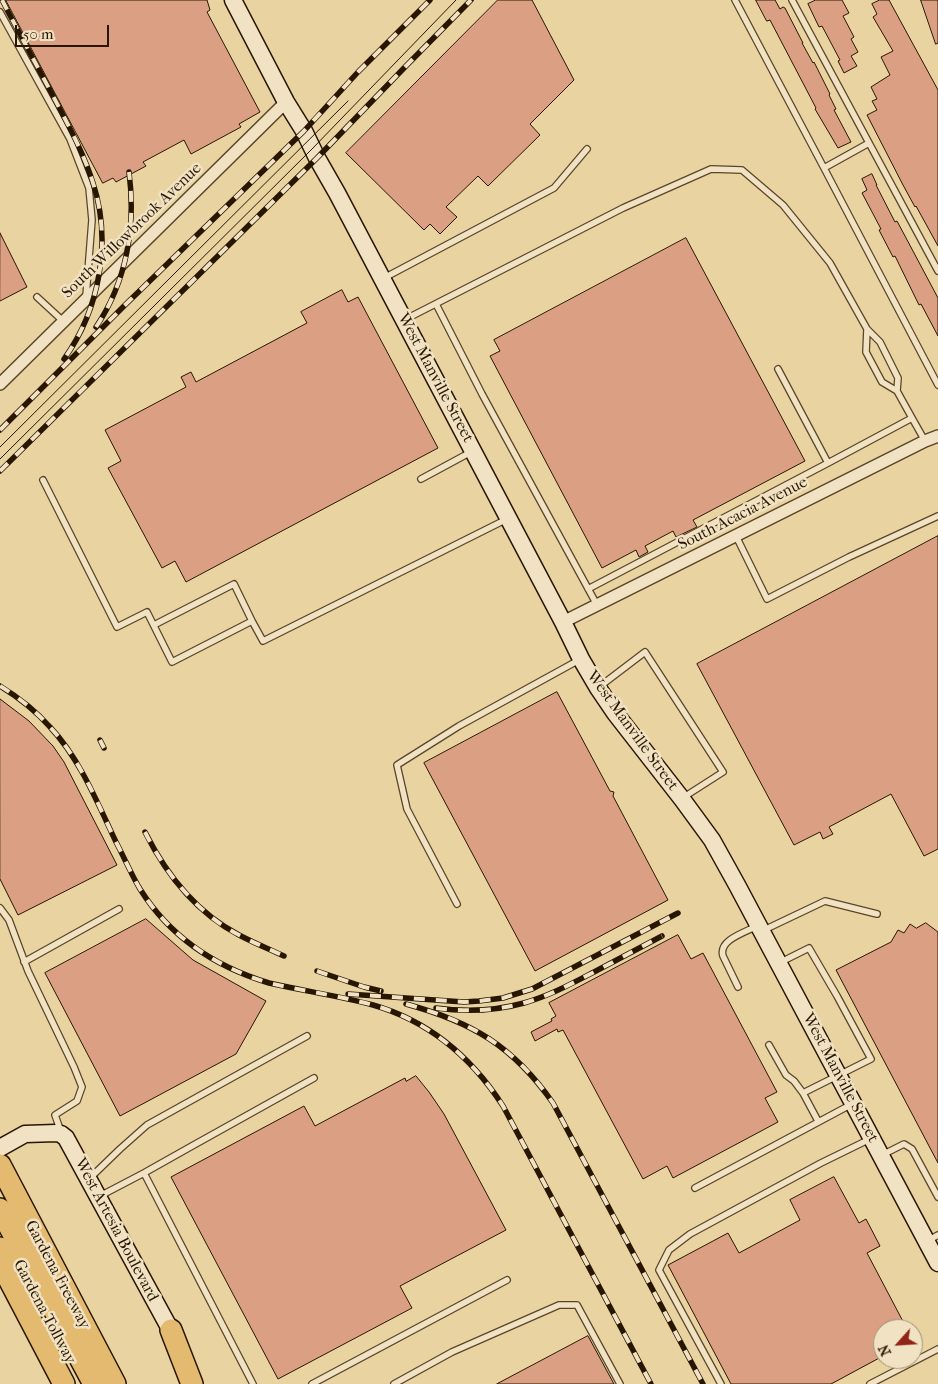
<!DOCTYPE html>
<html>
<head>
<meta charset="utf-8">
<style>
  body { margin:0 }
  #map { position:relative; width:938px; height:1384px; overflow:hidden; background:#e8d3a1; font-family:"IM FELL French Canon",serif }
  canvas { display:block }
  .north { position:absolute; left:873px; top:1319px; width:50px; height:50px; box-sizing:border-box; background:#f0e2c2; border:1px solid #a09074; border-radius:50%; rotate:244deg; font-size:14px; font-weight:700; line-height:20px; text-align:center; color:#291600 }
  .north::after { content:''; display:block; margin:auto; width:18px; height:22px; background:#8f2418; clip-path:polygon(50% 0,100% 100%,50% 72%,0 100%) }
  .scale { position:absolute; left:15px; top:25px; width:94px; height:22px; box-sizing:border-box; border:2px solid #291600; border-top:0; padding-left:6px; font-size:15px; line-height:18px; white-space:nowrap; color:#291600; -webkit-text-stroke:4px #f0e2c2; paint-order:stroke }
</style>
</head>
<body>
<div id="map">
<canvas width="938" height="1384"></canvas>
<div class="north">N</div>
<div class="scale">50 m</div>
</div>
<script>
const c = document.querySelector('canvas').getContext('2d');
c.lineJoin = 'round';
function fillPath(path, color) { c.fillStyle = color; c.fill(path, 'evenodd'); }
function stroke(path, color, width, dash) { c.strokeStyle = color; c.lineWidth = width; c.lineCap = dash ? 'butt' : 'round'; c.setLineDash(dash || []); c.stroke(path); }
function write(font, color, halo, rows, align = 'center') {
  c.font = font + ' "IM FELL French Canon",serif'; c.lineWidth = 5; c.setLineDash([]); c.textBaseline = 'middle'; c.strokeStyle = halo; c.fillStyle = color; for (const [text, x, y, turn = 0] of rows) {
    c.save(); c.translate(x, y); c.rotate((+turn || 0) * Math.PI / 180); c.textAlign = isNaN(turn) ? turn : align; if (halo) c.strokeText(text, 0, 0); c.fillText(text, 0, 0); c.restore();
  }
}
const building = new Path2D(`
  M6,0H207L210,10L207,12L260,112L239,124L241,127L191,154L184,140L143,162L146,166L116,182L113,178L103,183Z
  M498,0H532L574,80L530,124L540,135L488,186L478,176L446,207L457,217L440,234L430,224L424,230L346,153Z
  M756,0H775L780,9L783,7L785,8L803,43H802L813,63L814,62L830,94L829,95L836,109L834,110L851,142L838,148L815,109L816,108L770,20L767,21Z
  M816,0H842L849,13L843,16L854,37L851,39L858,52L851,56L857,66L844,73L838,61L840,60L822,26L819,27L808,4Z
  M880,0H889L938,90V246L916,206L915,207L903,185L867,115L877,110L872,101L877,99L871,87L890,75L881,57L893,51L873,17L877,14L872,4Z
  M921,0H938V43L936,44Z
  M872,174L877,185H876L895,222L897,221L938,298V336L921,304L919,305L895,256L893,257L879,230L881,229L862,193L867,190L862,179Z
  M0,233L27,287L0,301Z
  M686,238L805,461L693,520L697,527L676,537L673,531L645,546L648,552L639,557L636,550L602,568L490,356L500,351L494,340Z
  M342,290L348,302L358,297L438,448L186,582L175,561L162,568L108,468L121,461L105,430L186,387L181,377L191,372L196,382L307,323L301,312Z
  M938,536V849L924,856L891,794L829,827L833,834L823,839L820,832L794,845L697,664Z
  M557,692L610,791L614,792L613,796L668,900L535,971L424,763Z
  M0,699L29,721L53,746L64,762L117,865L18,915L0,879Z
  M146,919L193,960L266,1001L236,1054L120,1116L45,973Z
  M926,923L938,932V1163L836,970L891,942L898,930L904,933L910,924L916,928Z
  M678,935L691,959L703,953L777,1092L765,1098L778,1122L673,1178L667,1166L643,1179L563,1030L558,1032L557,1029L535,1041L531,1032L552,1021L551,1019L556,1016L549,1003Z
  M416,1076L429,1092L444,1114L506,1230L400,1286L412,1308L278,1379L171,1177L304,1106L315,1126L405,1078L406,1081Z
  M834,1177L859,1223L866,1219L880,1246L867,1253L907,1329H883V1356L831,1384H731L668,1265L728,1233L739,1253L800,1220L790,1200Z
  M588,1336L614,1384H497Z`);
fillPath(building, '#dba084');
stroke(building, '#291600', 1);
const lane = new Path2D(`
  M735,0L824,168
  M792,0L938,271
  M0,12L70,139L89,188L92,220L86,296
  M869,143L824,168L938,385
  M384,278L554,188L587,149
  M37,297L63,321
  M436,304L482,394L597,605
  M406,319L623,208L711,169L742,170L783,205L830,263L867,329
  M778,369L828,463L912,418L925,441
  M897,391L882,382L866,352L867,329L880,342L898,378L897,391L912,418
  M421,479L471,452
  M43,480L117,627L147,612L172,662L252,621L263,641L507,519
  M736,536L767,599L849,557L938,516
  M588,589L828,463
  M154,625L234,584L252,621
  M599,687L645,652L723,772L684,797
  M457,904L407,809L397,765L459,726L579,660
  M0,908L9,920L28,971L74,1067L82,1087L77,1101L55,1115L61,1132
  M764,930L825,901L877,914
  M24,962L119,909
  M781,962L809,948L837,996L871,1059L803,1093
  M738,987L723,956C718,940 746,932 757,926
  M769,1045L786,1075L794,1081L803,1093L818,1121
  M882,1155L904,1144L912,1149L938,1197
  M90,1178L120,1149L147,1125L307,1036
  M695,1188L852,1104
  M100,1196L144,1173
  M929,1240L938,1235
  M253,1384L144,1173L192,1146L314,1078
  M312,1384L507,1280
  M394,1384L452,1352L559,1305H577L620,1384
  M721,1384L659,1270L669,1250L690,1234L821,1163L870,1139
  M870,1384L938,1349`);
const street = new Path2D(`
  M0,384L286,102
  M563,622L925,441L938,436`);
const secondary = new Path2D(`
  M233,0L286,102L304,131L317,158L337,193L563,622L581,659L598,688L615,713L682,799L712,840L737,885L938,1263
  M0,1148L25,1134L56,1133L61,1134L66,1138L176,1340`);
const highway = new Path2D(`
  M0,1165L115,1384
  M0,1209L94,1384
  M0,1248L13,1253L23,1272
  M0,1262L64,1384
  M171,1330L192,1384`);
stroke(lane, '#594528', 8);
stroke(street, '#594528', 14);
stroke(secondary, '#291600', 19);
stroke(highway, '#291600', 24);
stroke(lane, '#f0e2c2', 5.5);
stroke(street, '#f0e2c2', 11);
stroke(secondary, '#f0e2c2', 16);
stroke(highway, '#e4ba70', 21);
stroke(new Path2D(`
  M0,447L348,101
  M0,459L312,149L456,0`), '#291600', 1);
const rail = new Path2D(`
  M2,0C18,31 35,62 52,94C67,123 83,151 93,183C112,241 100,309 64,359
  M96,327C127,281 136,226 129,172
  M0,430L124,306L304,131L358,72L430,0
  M0,471L317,158L405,67L471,0
  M0,686C18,697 36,711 50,727C80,759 97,802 116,842C124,857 131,874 140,889C170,937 216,967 269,983C304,991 340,996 373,1005C429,1021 472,1058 503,1106L651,1384
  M100,740L104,748
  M145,832C166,874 197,913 239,935C254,943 269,949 284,956
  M317,971L364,987L381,991
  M348,994L464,1002L479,1001L503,998L532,989L678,913
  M406,1004C472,1022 513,1046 553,1103L703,1384
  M436,1008C465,1012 495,1011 524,1003C549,996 571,984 594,972C617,960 639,948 662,936`);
stroke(rail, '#291600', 5.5);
stroke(rail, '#f0e2c2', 4, [11]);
write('16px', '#291600', '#f0e2c2', [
  ["South Willowbrook Avenue",132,231,-44],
  ["West Manville Street",435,378,62],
  ["South Acacia Avenue",743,514,-27],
  ["West Manville Street",632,731,54],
  ["West Manville Street",840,1078,62],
  ["West Artesia Boulevard",116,1230,62],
  ["Gardena Freeway",57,1275,62],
  ["Gardena Tollway",44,1312,62]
]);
</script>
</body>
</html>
